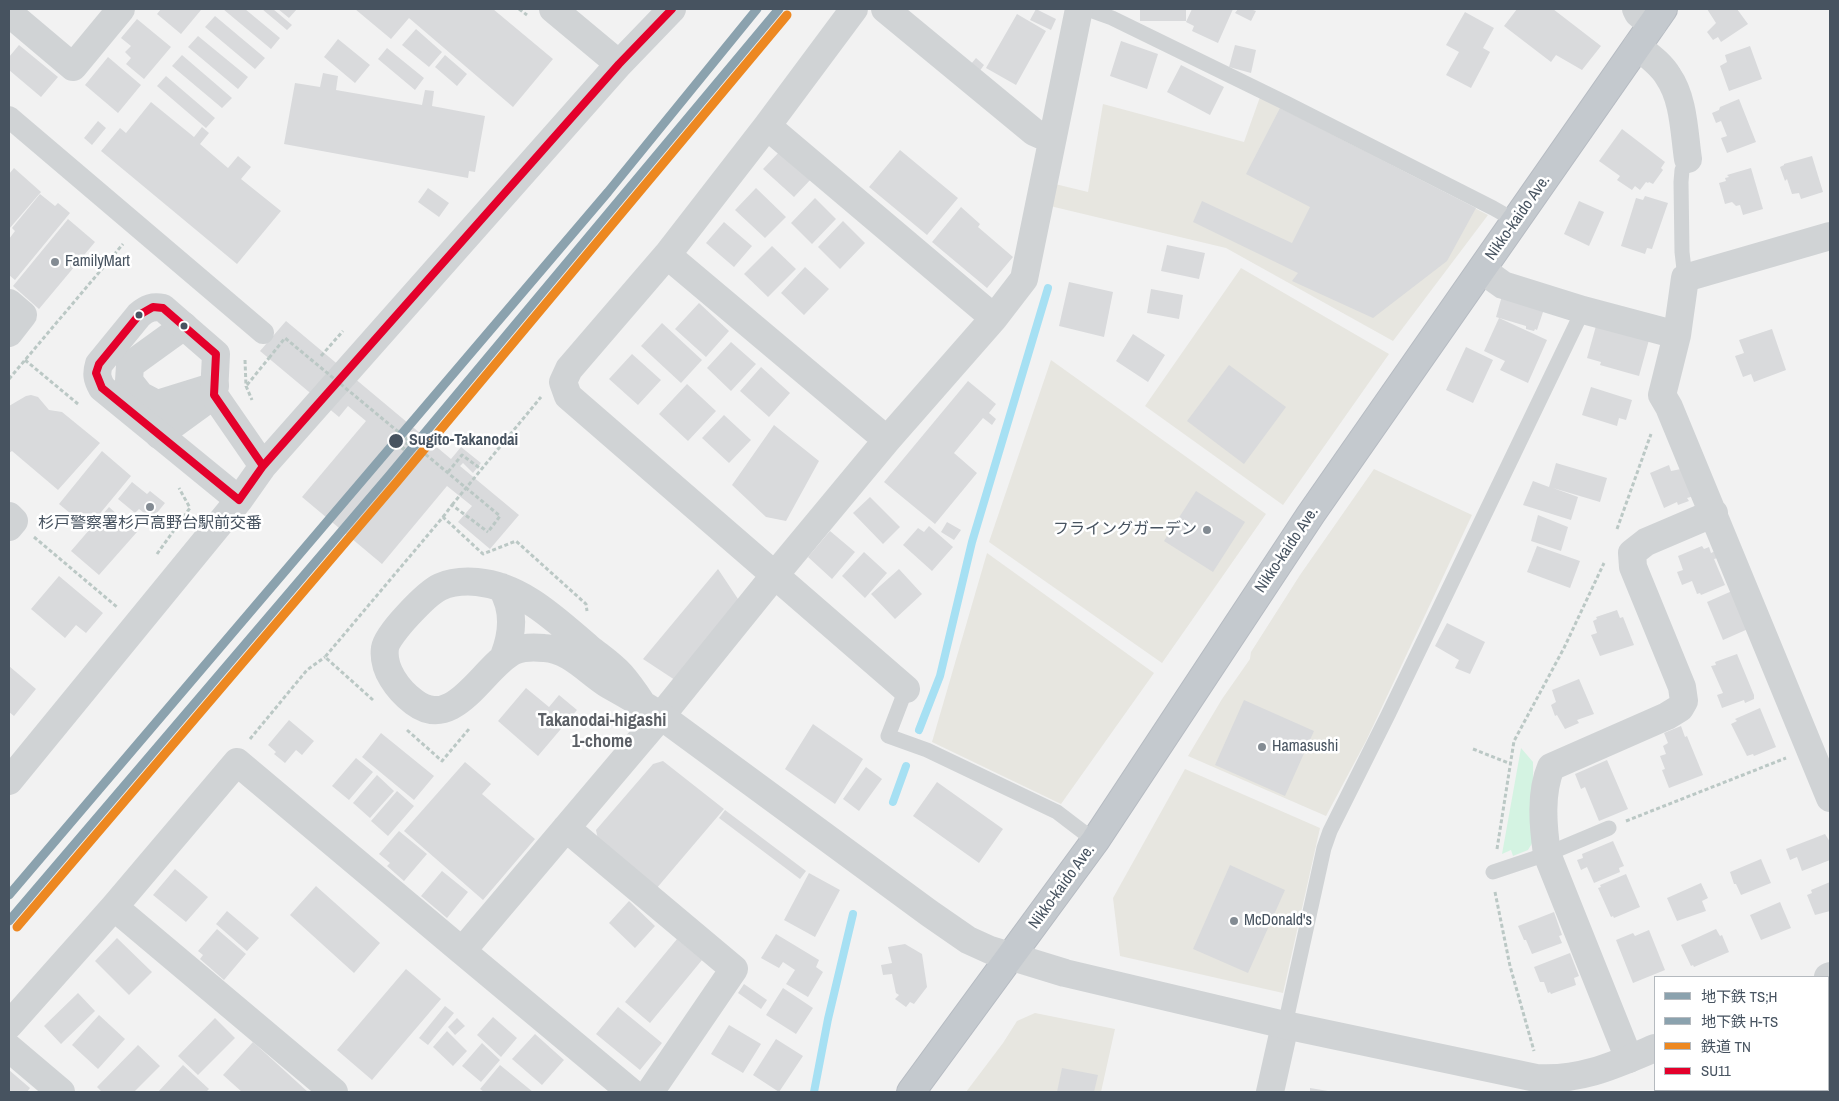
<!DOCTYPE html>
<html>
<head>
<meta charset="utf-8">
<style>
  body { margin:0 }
  #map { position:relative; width:1839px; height:1101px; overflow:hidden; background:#f2f2f2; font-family:"Archivo Narrow","Noto Sans JP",sans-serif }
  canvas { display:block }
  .frame { position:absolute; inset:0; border:10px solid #475360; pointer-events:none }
  .legend { position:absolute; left:1654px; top:976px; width:175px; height:115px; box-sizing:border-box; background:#fff; border:1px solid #b5babf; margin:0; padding:6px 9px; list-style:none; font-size:15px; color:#475360 }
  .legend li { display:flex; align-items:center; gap:10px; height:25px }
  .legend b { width:25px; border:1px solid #b5babf }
</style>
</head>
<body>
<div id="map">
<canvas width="1839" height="1101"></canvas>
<div class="frame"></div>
<ul class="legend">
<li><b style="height:6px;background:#8ba2ae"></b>地下鉄 TS;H</li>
<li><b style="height:6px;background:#8ba2ae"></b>地下鉄 H-TS</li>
<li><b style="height:6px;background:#ed8821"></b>鉄道 TN</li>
<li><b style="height:6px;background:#e4002b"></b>SU11</li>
</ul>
</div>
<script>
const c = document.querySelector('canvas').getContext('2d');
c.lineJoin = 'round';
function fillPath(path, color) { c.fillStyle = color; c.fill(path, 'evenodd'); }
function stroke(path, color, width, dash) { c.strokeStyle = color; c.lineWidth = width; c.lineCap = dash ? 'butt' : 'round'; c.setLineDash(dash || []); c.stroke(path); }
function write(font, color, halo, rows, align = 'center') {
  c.font = font + ' "Archivo Narrow","Noto Sans JP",sans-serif'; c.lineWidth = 5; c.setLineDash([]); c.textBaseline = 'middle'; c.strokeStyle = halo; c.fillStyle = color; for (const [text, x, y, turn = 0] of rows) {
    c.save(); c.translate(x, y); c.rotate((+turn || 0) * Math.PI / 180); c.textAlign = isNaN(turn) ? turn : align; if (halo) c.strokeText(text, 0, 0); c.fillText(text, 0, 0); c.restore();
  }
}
fillPath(new Path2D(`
  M1260,97L1488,215L1393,341L1226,248L1050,206L1055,184L1088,192L1103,104L1244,142Z
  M1241,268L1389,354L1283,505L1145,406Z
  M1051,360L1266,514L1162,663L989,542Z
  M1374,469L1472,515L1366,741L1326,816L1188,756L1222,699L1250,659L1251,652L1300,575Z
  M987,553L1154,673L1061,804L932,742Z
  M1185,769L1320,828L1283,993L1120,956L1113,898Z
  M1035,1013L1115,1029L1101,1092H966L1003,1043L1017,1021Z`), '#e7e6e0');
fillPath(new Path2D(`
  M1521,748L1533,762L1534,840L1528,850L1513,856L1511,850L1502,854Z`), '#d4f3e2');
stroke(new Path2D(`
  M919,730L940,676L972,542L1048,288
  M893,802L906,766
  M814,1092L828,1019L853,914`), '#a6e0f3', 8);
fillPath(new Path2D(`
  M161,9H199L201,10L181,34L157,14Z
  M223,9H245L280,38L271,49Z
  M262,9H273L292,25L287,30Z
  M278,9H297L289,18Z
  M355,9H493L553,59L513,107L409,18L391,39Z
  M1036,9L1056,19L1051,30L1030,20Z
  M1140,9H1186V21H1140Z
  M1192,9H1233L1218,43L1192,31L1194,26L1186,22Z
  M1238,9H1250L1256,11L1251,21L1235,13Z
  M1517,9H1553L1601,46L1582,70L1556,55L1551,62L1504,26Z
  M1707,9H1737L1748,24L1721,42L1718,37L1713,40L1707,32L1716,23Z
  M1465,12L1494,28L1483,48L1490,52L1471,88L1446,75L1459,52L1446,45Z
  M1017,14L1046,31L1016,85L986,68Z
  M215,16L265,58L255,69L205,27Z
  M137,19L171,47L144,79L126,64L131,58L125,52L131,46L121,38Z
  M416,29L442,52L429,67L402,45Z
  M198,36L248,77L238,89L188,47Z
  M338,39L370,65L355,83L324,57Z
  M1121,41L1158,54L1147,89L1110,76Z
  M19,45L58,77L41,97L9,70V57Z
  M1235,45L1256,50L1251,73L1229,67Z
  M1750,46L1762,79L1729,91L1720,66L1727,62L1725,55Z
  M387,48L424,78L415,90L378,59Z
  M182,55L232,98L222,108L172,66Z
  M445,55L467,74L457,86L435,67Z
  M108,57L141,85L118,113L85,85Z
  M976,58L984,65L979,72L971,64Z
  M1181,65L1224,87L1210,115L1167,92Z
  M323,73L338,76L336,90L422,105L425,90L434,91L432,106L485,116L475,172L469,171L468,178L284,144L295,83L320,87Z
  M166,76L215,118L206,128L157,86Z
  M1739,99L1756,142L1727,153L1721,138L1727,136L1721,121L1716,123L1712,113L1719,110L1720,107Z
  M151,102L194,137L202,127L209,133L200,144L228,168L238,156L251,167L241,179L281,211L237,264L101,151L120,128L126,133Z
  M1280,108L1476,208L1447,261L1373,318L1292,281L1298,273L1193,222L1202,201L1292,243L1310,207L1246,174Z
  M98,121L106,128L92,145L84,138Z
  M1622,129L1665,162L1661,168L1663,170L1653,184L1649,182L1648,183L1646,182L1640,190L1635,186L1632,190L1617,180L1620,176L1599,161Z
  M781,150L812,178L794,197L763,169Z
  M900,150L958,198L927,235L869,187Z
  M1812,156L1823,192L1801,199L1799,193L1792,194L1787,179L1785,181L1780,167L1784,165V164Z
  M14,168L41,192L9,229V174Z
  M1751,168L1763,209L1743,215L1740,205L1736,206L1732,202L1725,204L1719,183L1726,181L1725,178L1729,177L1727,175Z
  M428,188L449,203L439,217L418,202Z
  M756,188L786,217L765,238L735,210Z
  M40,194L55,206L58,203L70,213L15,280L9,275V239L15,231L12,228Z
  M1645,196L1668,203L1652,249L1647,248L1645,254L1621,246L1636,198L1643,200Z
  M815,198L836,219L812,244L791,223Z
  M1579,201L1604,212L1589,246L1564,234Z
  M961,207L980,224L978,227L1013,257L987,288L932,242Z
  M68,219L95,242L39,309L13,286Z
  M843,221L865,243L840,269L818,247Z
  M724,222L752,246L734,267L706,243Z
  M1167,245L1205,253L1199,279L1161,271Z
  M772,246L796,269L768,297L744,274Z
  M805,267L829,289L804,315L781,293Z
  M1069,282L1113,292L1104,337L1059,326Z
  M1151,289L1183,295L1179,319L1147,313Z
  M1502,296L1544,309L1537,330L1535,329L1534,331L1526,329V326L1496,317Z
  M699,303L729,331L706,357L675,329Z
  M1499,318L1547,340L1528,383L1500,370L1505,361L1484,351Z
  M286,321L451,459L461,447L481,463L473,473L463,463L460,466L519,515L490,549L458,522L472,506L447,486L382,564L302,497L366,421L348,406L339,417L260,351Z
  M662,323L702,360L681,383L641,346Z
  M1596,326L1649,340L1639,376L1600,365L1601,362L1587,358Z
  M1772,329L1786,370L1754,382L1751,374L1743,377L1735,356L1744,353L1739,340Z
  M1133,334L1165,355L1148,382L1116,361Z
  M731,342L756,364L731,391L707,368Z
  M1466,347L1493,360L1473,403L1446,390Z
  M632,354L661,380L638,405L609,379Z
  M1229,365L1286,407L1244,464L1187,421Z
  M761,367L790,393L769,417L740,391Z
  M968,381L996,404L989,413L996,419L992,425L983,418L954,453L977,473L935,524L884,482Z
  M687,384L716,411L688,441L659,414Z
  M1591,387L1632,400L1626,420L1619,418L1617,426L1582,415Z
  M31,395L38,397L49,410L62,412L100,443L58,490L12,451L9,453V406L26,396Z
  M724,415L751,440L729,463L702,438Z
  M774,425L819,461L786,521L766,517L732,485Z
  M102,451L131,476L88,528L59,504Z
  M1556,463L1607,478L1600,502L1553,488L1578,497L1571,520L1523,505L1533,481L1549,487Z
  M1669,465L1671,471L1681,469L1694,496L1687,498L1689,501L1678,505L1677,502L1664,508L1650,473Z
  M132,482L147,494L150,491L165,503L152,519L139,509L135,513L118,499Z
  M1196,491L1245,522L1213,572L1164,541Z
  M870,497L900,527L883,544L853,513Z
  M109,507L137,532L99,575L71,551Z
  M1538,515L1568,527L1561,551L1531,541Z
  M947,522L961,530L954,540L941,532Z
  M929,526L953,547L932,571L903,545L918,528L924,532Z
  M830,531L855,552L832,579L808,557Z
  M1537,546L1580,561L1570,588L1527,572Z
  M1702,546L1704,549L1709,547L1711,553L1718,550L1721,557L1714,559L1725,585L1701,595L1700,593L1697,594L1692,581L1682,585L1677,572L1683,570L1678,556Z
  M864,552L887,573L865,598L842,576Z
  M718,569L746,611L681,684L643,659Z
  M899,569L922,594L895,619L871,594Z
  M59,576L103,613L86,633L76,625L65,638L31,609Z
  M1732,591L1748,629L1723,640L1707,602Z
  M1617,610L1620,618L1623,617L1634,645L1600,656L1591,635L1597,633L1593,621L1597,619L1596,617Z
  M1447,623L1485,642L1470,674L1455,668L1459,660L1435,646Z
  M1737,654L1754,695V699L1745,703L1744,700L1722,708L1717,695L1723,693L1711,666L1716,665L1715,662Z
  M9,666L36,689L14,716L9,712Z
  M1579,679L1594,714L1577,720L1579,723L1565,729L1557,715L1555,716L1551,705L1556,702L1552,690Z
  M526,688L549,707L559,695L577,710L538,756L498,721Z
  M1244,700L1314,731L1285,796L1215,765Z
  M1760,708L1776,747L1754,756L1753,754L1747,756L1731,724L1737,721L1735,719Z
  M289,720L314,741L302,755L296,750L285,763L274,754L276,752L268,745Z
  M813,724L863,759L835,804L785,769Z
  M1681,726L1685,737L1687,736L1703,775L1669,788L1662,770L1665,769L1660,756L1666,754L1663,746L1668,743L1664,733Z
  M381,733L434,776L414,800L362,757Z
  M356,758L373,772L349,800L332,786Z
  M1607,760L1628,809L1599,821L1585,787L1581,789L1575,774Z
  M663,761L724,809L656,889L598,840L596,830L653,764Z
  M465,762L491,784L482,794L535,839L483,900L404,831Z
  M866,767L882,779L859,811L843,799Z
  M377,775L394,791L370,818L353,803Z
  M937,782L1003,829L979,863L913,816Z
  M397,791L414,806L388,836L371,821Z
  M725,810L806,871L800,879L719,818Z
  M399,831L427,854L404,881L387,866L390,863L379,854Z
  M1825,834L1830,842V860L1802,871L1797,857L1790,860L1786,849Z
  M1613,841L1624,866L1619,868L1620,872L1594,883L1587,867L1581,870L1577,860L1583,858L1582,854Z
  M1761,859L1771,883L1741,895L1736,884H1734L1730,872Z
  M1230,865L1285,890L1248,973L1193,949Z
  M175,869L208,897L186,922L153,895Z
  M442,871L468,892L447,918L421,896Z
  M809,873L840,890L815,937L784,920Z
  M1626,874L1640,907L1614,918L1613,916L1611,917L1598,888L1601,887L1600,885Z
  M1830,882V911L1815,915L1807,895L1812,893L1811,890Z
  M1701,883L1708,898L1702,901L1706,911L1677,921L1667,898Z
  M316,886L380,943L354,973L290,915Z
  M629,901L655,926L635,948L609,923Z
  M1780,902L1791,928L1761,940L1750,915Z
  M227,911L259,938L247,951L216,924Z
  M1554,912L1562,935L1559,936L1562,943L1532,954L1526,940H1524L1518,926Z
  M217,929L246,954L224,980L200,959L203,955L198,951Z
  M1716,929L1720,936L1722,935L1729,952L1694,967L1693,965L1691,966L1681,945Z
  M1649,930L1665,970L1633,983L1616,940L1633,933L1635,936Z
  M776,934L819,960L816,967L823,972L808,997L786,984L795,970L783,962L779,968L761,958Z
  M117,938L152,972L129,995L95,961Z
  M677,939L702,960L650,1023L625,1002Z
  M905,944L922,954L927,987L914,1004L910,1002L906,1007L895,999L899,995L896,993L892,974L883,975L881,965L892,963L888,947Z
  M1570,953L1579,976L1574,978L1576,985L1551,994L1550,992L1548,993L1544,982H1540L1534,967Z
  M406,969L441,999L372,1080L337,1050Z
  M744,984L767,1000L761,1009L738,993Z
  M783,988L813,1008L796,1034L766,1015Z
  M78,993L95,1011L61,1044L44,1026Z
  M445,1006L454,1013L428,1045L419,1038Z
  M618,1007L662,1043L640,1070L596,1034Z
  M99,1015L125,1039L98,1069L72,1045Z
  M493,1017L517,1038L501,1057L477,1035Z
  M215,1018L235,1038L198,1075L178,1056Z
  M457,1018L465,1026L455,1035L448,1027Z
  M729,1025L761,1044L743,1073L711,1054Z
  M447,1031L467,1051L453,1066L433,1047Z
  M535,1034L564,1060L542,1085L512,1059Z
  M776,1039L803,1056L779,1092L753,1075Z
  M253,1042L308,1092H242L223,1075Z
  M482,1043L500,1060L481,1082L462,1066Z
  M138,1045L160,1066L134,1092H102L97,1087Z
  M183,1065L209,1089L206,1092H158Z
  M500,1065L533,1092H484L480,1089Z
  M1062,1068L1098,1075L1094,1092H1057Z
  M9,1070L30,1088L27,1092H9Z
  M1310,1088L1328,1091V1092H1310Z`), '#d9dadc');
const trunk = new Path2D(`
  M911,1092L1095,841L1311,514L1663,9`);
stroke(trunk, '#b6bbc2', 30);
stroke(new Path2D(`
  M519,9L527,15
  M321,356L343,331
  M25,360L78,404
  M245,360L246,386L252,400
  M9,379L123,244
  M247,385L269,358
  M402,450L409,441
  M448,472L462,455L481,469
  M452,505L541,397
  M443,517L452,505L488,532
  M1617,529L1651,434
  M34,537L117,607
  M157,554L190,508L179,488
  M373,700L325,657L443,517L483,554L516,541L586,604L587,611
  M407,730L442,761L469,729
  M250,739L307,670L325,657
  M1473,749L1511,764
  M1626,821L1786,758
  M1497,849L1514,741L1564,648L1604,563
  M1495,892L1510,966L1534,1051`), '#bbc8c5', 3, [4, 2.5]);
stroke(new Path2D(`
  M1087,9L1112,18L1286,103L1493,208L1516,221
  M1685,278L1682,252L1681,182L1682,170L1688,159
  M906,689L888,736L927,750L1057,812L1095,841
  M1493,872L1547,854L1609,828
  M1285,1025L1324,848L1330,831L1388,715L1583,310`), '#d0d3d5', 15);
stroke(new Path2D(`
  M9,117L263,333`), '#d0d3d5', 22);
stroke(new Path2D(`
  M854,9L767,126L667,255L569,369L563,382L568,396L906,689
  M885,9L1034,132L1052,140
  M1636,9L1638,13L1652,25
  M9,13L73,67L121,9
  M1637,46C1648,55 1661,64 1668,76C1684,99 1684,132 1688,159
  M767,126L994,318
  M667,255L887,440
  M1482,270L1503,285L1583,310L1677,335L1685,278L1830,236
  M9,303L23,315L9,333
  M184,326L130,365L129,381L140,395L157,404L215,386
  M1677,335L1662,395L1669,407L1830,798
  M159,435L214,395
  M9,516L14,521L9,527
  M566,828L734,969L650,1092
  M114,907L334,1092
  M462,951L631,1092
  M9,1025L114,907L237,762L462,951L661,716L774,576L887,440L994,318L1024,279L1079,9
  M9,1048L61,1092
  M1629,1059L1547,854C1543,826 1540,793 1551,767L1667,716L1680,708L1684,701L1682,687L1633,567L1632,553L1646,542L1714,513
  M1828,1074L1830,1073
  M1270,1092L1285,1025`), '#d0d3d5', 28);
stroke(new Path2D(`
  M553,9L619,64
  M239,500L102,388C97,379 96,374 99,364L139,315C147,308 153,306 163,308L216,354L214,395L263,466
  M501,587C515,609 513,633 504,656
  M641,702C635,693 628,683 621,675C612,665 600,657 589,648C556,620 522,586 477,582C465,581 451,582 440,587C427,593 387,634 385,648C382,669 398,690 414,702C455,733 483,666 514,651C523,647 535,647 544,648C570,649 589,673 609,685C627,695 644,705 661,716L929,913L968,940L990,950L1065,973L1285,1025L1536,1078C1581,1081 1615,1065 1655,1048
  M9,781L239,500L263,466L619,64L672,9
  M1828,977L1830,976`), '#d0d3d5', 28);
stroke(trunk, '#c4c9ce', 28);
stroke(new Path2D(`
  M269,358L285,338L500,516L488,532`), '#bbc8c5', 3, [4, 2.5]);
stroke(new Path2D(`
  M153,307L163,308L216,354L214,395L263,466L239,500L102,388L96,373L99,364L139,315Z
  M263,466L619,64L672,9`), '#e4002b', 8);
stroke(new Path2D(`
  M17,927L396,483L787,15`), '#ed8821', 9);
stroke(new Path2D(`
  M9,921L388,477L779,9`), '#8ba2ae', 9);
stroke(new Path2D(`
  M9,895L608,192L757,9`), '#8ba2ae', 9);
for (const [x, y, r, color] of [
  [55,262,5,"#838b93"],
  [139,315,4.5,"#475360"],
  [184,326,4.5,"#475360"],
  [396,441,8,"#475360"],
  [150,507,5,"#838b93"],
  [1207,530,5,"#838b93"],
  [1262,747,5,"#838b93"],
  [1234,921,5,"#838b93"]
]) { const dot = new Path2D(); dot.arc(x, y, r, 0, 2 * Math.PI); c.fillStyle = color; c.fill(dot); stroke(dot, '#fff', 2); }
write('16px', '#475360', '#fff', [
  ["Nikko-kaido Ave.",1518,218,-55],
  ["Nikko-kaido Ave.",1287,550,-56],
  ["Nikko-kaido Ave.",1062,887,-54]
]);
write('16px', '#475360', '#fff', [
  ["FamilyMart",65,262],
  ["杉戸警察署杉戸高野台駅前交番",150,524,"center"],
  ["フライングガーデン",1197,530,"right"],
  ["Hamasushi",1272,747],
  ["McDonald's",1244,921]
], 'left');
write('bold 16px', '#475360', '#fff', [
  ["Sugito-Takanodai",409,441]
], 'left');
write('bold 18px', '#5c6066', '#fff', [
  ["Takanodai-higashi",602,721],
  ["1-chome",602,742]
]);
</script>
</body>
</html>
